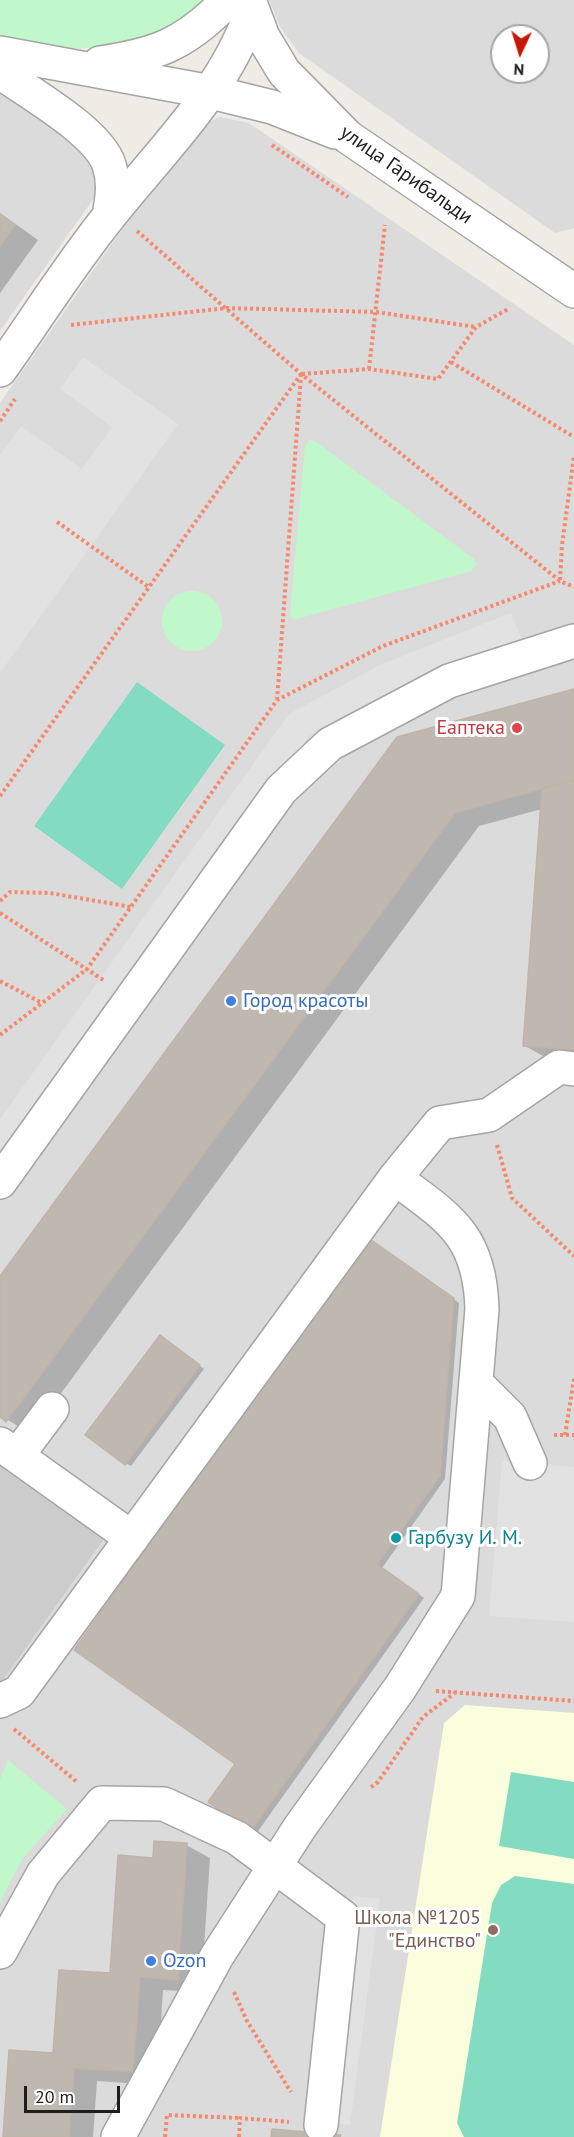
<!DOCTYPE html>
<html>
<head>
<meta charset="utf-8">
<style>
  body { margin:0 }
  #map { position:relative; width:574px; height:2137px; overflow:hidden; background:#eeece4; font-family:"PT Sans",sans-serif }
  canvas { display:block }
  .north { position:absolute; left:490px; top:24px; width:60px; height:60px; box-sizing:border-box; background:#fff; border:2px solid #a5a5a5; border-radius:50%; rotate:184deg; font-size:16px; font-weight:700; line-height:24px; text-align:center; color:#1e1e1e }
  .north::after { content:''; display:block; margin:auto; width:21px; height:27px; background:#c61705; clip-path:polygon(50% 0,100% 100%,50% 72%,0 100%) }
  .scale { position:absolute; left:24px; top:2086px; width:96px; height:27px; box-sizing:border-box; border:3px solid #1e1e1e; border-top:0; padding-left:8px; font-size:18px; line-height:21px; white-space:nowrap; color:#1e1e1e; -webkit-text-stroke:4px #fff; paint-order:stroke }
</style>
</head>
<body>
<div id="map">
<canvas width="574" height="2137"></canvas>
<div class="north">N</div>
<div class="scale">20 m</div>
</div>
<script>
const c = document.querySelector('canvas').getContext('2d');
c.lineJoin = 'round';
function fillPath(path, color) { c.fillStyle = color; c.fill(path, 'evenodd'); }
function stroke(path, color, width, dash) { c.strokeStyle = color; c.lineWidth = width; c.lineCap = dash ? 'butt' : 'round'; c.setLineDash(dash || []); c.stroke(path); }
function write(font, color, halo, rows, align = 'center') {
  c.font = font + ' "PT Sans",sans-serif'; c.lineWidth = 6; c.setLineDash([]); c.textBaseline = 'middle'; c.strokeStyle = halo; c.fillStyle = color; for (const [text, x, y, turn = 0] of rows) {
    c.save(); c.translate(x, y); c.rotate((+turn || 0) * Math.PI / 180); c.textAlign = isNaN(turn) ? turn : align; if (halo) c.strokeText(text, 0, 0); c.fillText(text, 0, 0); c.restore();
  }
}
fillPath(new Path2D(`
  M269,0H574V228L555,233L299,53L280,27ZM502,36H538V72H502Z
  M0,89L89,151L99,191L0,331Z
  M220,117L249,123L574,345V2137H0V403L144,198L206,123Z`), '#dcdbdb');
fillPath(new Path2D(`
  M465,1705L574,1713V2137H380L444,1723Z`), '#fbfedd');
fillPath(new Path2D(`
  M0,1460L106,1536L0,1684Z`), '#ccc');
fillPath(new Path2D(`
  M0,0H206L177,31L114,46L70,49L0,40Z
  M309,440L315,441L474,559L476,565L471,571L293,620L290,614L305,446Z
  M162 621a30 30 0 1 1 60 0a30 30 0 1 1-60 0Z
  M8,1760L67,1809L23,1858L0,1902V1780Z`), '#c1f8cb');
fillPath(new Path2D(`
  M137,682L225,745L122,889L34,826Z
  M511,1772L574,1782V1859L499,1846Z
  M515,1876L574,1884V2137H464L457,2123L492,1903L501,1885Z`), '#83dcc2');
fillPath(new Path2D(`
  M83,357L178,424L0,673V455L21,426L82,469L112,427L60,389Z
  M511,613L522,640L392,691L309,736L0,1169V1119L289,714L380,665Z
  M502,1461L574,1467V1622L489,1616Z
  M353,1896L380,1899L350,2125L325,2122Z`), '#e2e2e2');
fillPath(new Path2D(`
  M0,213L38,240L0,293Z
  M574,691V1059L543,1056L525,1046L542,809L479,826L31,1434L0,1415V1279Z
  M373,1242L459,1303L445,1479L382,1568L424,1598L256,1834L251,1831L237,1763Z
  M166,1340L204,1369L131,1466L125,1463Z
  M186,1845L210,1858L201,1992L163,1990L157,2085L97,2081L93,2137H5L55,2054L111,1974L154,1859Z`), '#0003');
const building = new Path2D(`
  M0,214L15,225L0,246Z
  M574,689V780L455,813L6,1422L0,1417V1276L397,737Z
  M574,780V1050L523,1046L542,788Z
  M367,1237L454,1298L440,1476L377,1564L419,1594L250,1832L208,1802L235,1764L74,1650Z
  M160,1335L200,1365L125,1465L85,1435Z
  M154,1841L187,1843L178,1980L140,1977L133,2072L74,2068L69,2137H3L9,2050L53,2053L59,1970L110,1973L118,1855L153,1858Z
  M272,2129L341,2135L340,2137H271Z`);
fillPath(building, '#bfb8b0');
stroke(building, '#c0b4a7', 1.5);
const minor = new Path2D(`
  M249,0L263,37L284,72L348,137L574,291
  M0,53L211,92L272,107L335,132
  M100,63C155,55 183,45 223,5L225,0
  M0,72C29,93 99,132 109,165C115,183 112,199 109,216
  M0,370C37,318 71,263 111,214C162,150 226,89 252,10
  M395,1178L440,1123L489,1115L559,1067L574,1069
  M0,1182L281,790L330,744L449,681L574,641
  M476,1383L510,1417L530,1463
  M0,1444L132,1538
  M17,1456L52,1409
  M0,1701L19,1692L395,1178C449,1218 480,1235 482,1309L458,1596L400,1688L300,1827L217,1956L118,2137
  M0,1952L43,1874L102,1803L164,1804L237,1838L343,1917L321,2125`);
stroke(minor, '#a5a5a5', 36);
stroke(new Path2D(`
  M272,145L348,197
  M137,231L301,374L560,581L574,587
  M71,325L227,308L376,312L476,327
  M451,362L574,437
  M369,369L385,225
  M302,374L369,369L438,379L476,327L508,309
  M0,421L15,399
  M57,522L150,588
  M560,580L562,545L574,456
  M277,700L301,375
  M0,796L301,374
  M0,901L10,892L50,893L131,907
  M0,913L105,981
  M0,981L42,1003
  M0,1035L87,969L277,700L383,646L560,581
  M497,1145L512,1198L574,1256
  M554,1435H574
  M565,1435L574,1379
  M436,1691L574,1701
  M14,1729L77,1782
  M371,1787L378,1782L423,1717L456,1692
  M234,1992L247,2021L291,2092
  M165,2137L167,2115L240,2118
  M239,2137L240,2118L289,2122`), '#f6886d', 4, [3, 3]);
stroke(minor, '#fff', 33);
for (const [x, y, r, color] of [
  [517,728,6,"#e0444e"],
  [231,1001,6,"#3f7fe0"],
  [396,1538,6,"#0f9aa8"],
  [493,1930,6,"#8d6e63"],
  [151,1961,6,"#3f7fe0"]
]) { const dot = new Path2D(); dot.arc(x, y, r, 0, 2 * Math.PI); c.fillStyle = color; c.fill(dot); stroke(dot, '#fff', 2); }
write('20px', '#1e1e1e', '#fff', [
  ["улица Гарибальди",406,175,35]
]);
write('20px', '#be3a42', '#fff', [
  ["Еаптека",505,728]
], 'right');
write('20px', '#366cbe', '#fff', [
  ["Город красоты",243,1001],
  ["Ozon",163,1961]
], 'left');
write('20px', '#0d838f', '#fff', [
  ["Гарбузу И. М.",408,1538]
], 'left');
write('20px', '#785e54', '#fff', [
  ["Школа №1205",481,1918],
  ["\"Единство\"",481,1941]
], 'right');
</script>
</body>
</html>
